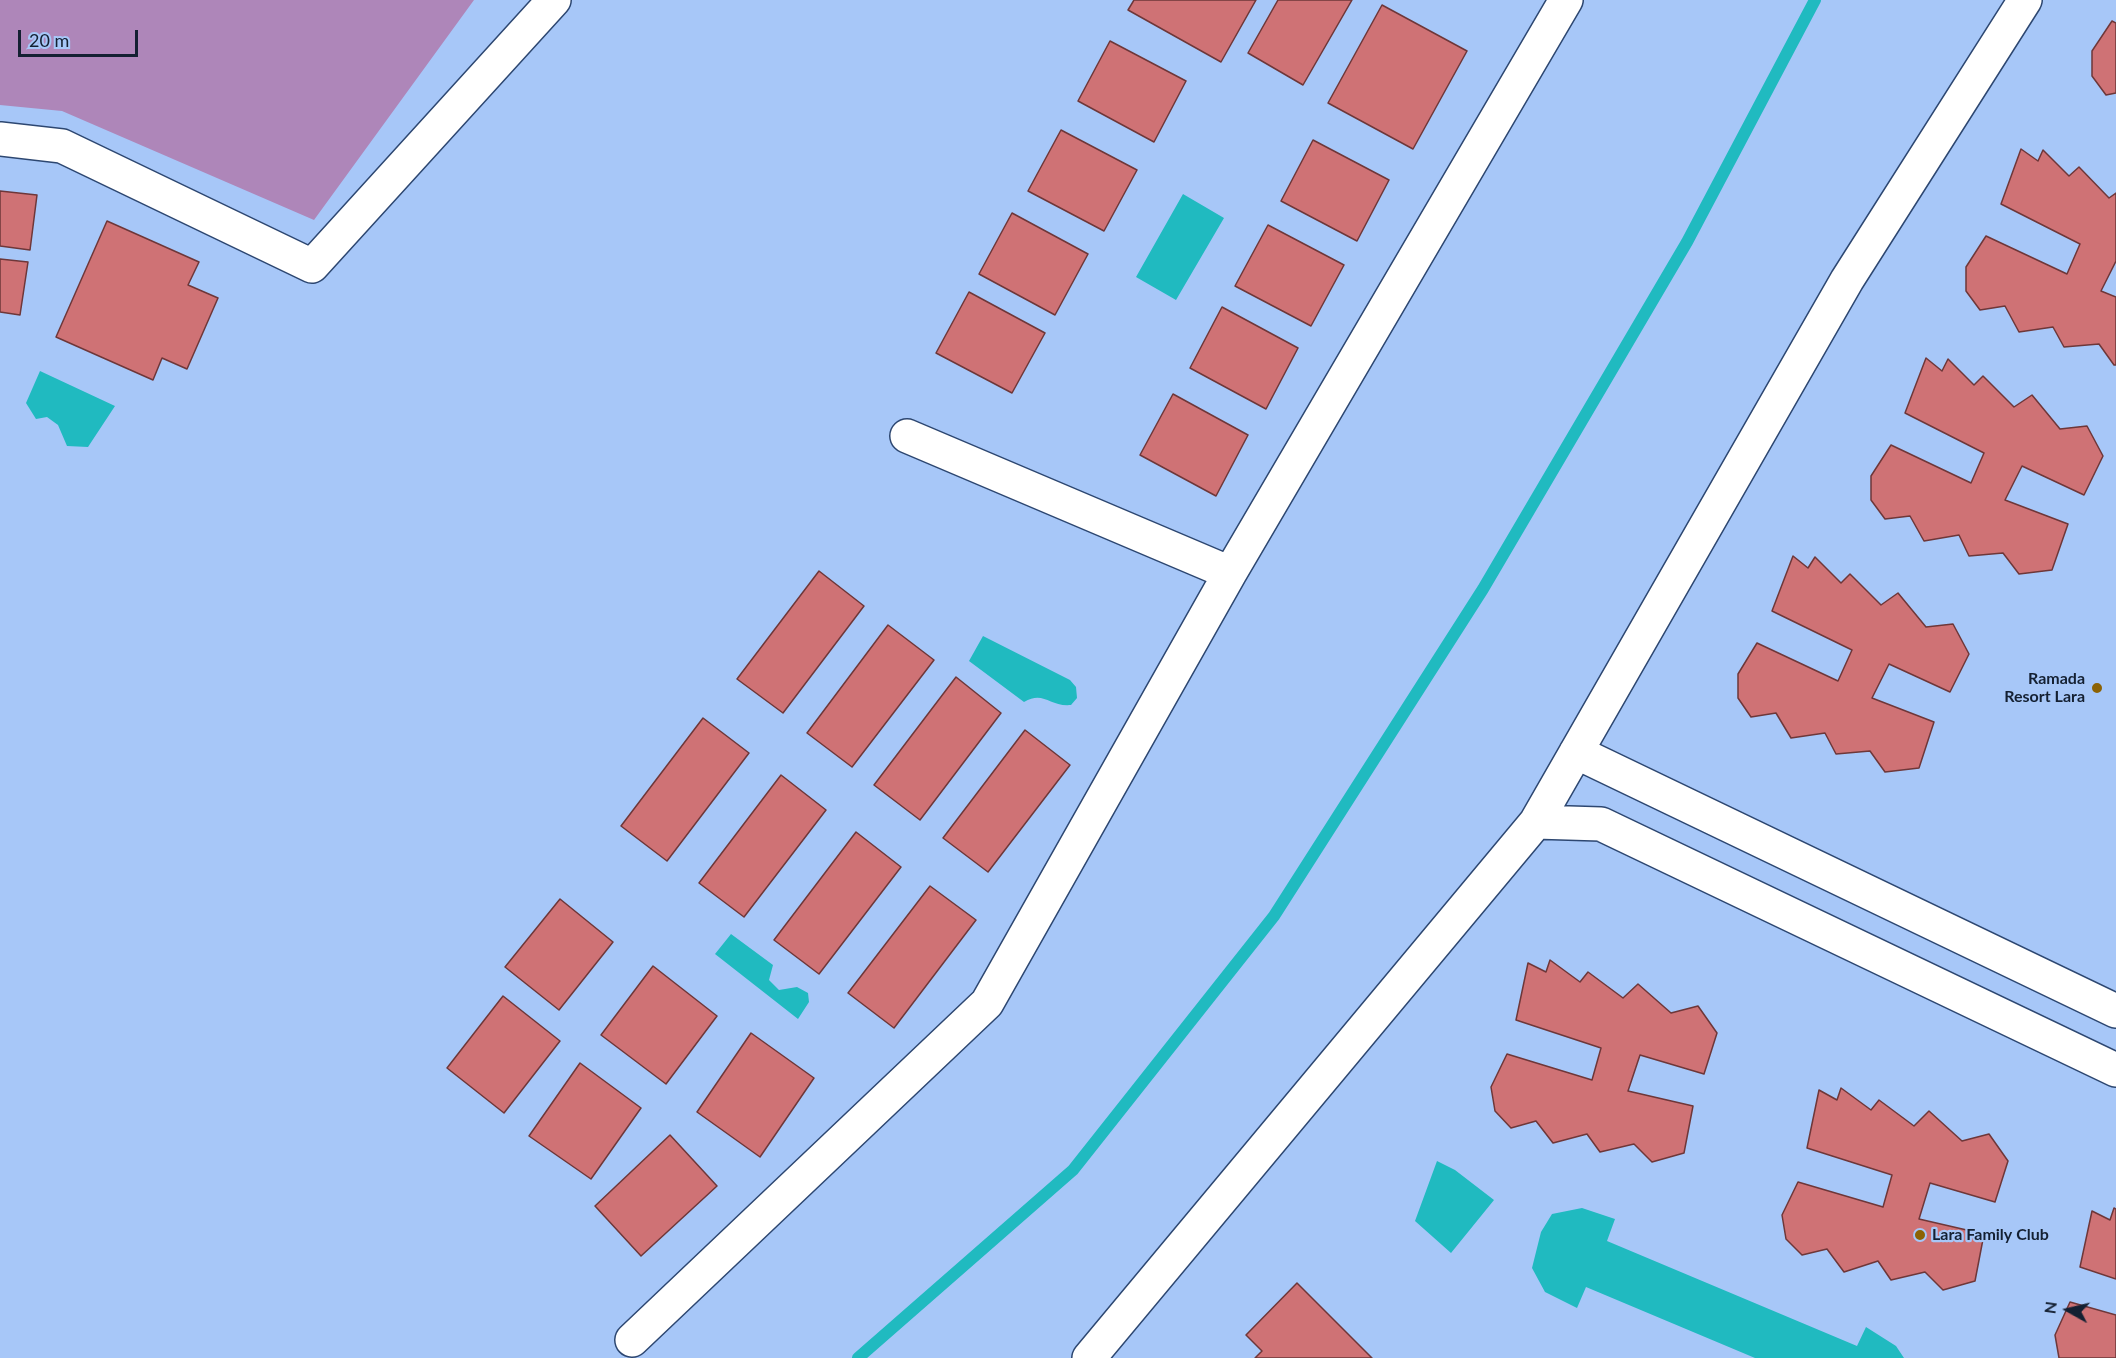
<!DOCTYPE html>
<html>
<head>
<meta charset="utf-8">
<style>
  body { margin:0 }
  #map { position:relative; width:2116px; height:1358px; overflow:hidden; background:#a7c7f8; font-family:Lato,sans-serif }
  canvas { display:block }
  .north { position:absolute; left:2038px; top:1280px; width:60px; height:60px; -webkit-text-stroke:4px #a7c7f8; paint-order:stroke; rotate:278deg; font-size:16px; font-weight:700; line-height:24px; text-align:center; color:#142032 }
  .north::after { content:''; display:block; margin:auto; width:21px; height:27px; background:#142032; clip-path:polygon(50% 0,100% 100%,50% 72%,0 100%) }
  .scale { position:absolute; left:18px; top:30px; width:120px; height:27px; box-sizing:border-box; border:3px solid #142032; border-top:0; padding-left:8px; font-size:18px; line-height:21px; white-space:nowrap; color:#142032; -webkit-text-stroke:4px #a7c7f8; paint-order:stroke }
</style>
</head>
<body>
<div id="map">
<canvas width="2116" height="1358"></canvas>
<div class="north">N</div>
<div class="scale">20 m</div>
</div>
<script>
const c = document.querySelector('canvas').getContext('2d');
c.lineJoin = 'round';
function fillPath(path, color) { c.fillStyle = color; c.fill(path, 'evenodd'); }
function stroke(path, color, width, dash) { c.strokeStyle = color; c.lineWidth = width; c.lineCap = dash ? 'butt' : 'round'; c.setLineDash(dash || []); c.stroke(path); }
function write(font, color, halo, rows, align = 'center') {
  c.font = font + ' Lato,sans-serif'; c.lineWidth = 4.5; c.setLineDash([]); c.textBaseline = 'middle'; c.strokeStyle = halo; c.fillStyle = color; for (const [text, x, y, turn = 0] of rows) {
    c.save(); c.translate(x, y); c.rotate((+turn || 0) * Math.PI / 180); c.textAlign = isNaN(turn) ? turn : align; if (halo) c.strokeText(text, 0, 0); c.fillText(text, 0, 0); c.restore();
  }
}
fillPath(new Path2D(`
  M0,0H474L314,220L62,111L0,105Z`), '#ae86b9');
fillPath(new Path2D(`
  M1183,194L1224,218L1176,300L1136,277Z
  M40,371L115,406L88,447L67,446L58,425L47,417L36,419L26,403Z
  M983,636L1070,680L1076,687L1077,698L1071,705C1049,707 1044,690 1024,702L969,661Z
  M731,934L773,965L769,980L779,990L797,987L808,993L809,1002L798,1019L715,954Z
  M1437,1161L1455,1170L1494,1200L1451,1253L1415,1221Z
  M1582,1208L1615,1219L1607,1241L1857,1346L1866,1327L1896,1346L1904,1358H1755L1586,1287L1577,1308L1545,1292L1532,1268L1541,1232L1552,1214Z`), '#20bac0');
stroke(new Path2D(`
  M858,1358L1073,1170L1274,916L1483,589L1687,242L1815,0`), '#20bac0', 12);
const building = new Path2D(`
  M1134,0H1256L1221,62L1128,10Z
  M1278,0H1352L1303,85L1248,53Z
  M1382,5L1467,51L1413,149L1328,103Z
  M2112,21L2116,23V93L2106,95L2092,76V51Z
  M1110,41L1186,81L1154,142L1078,101Z
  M1061,130L1137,170L1104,231L1028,191Z
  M1313,140L1389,180L1357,241L1281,201Z
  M2021,149L2038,161L2043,150L2069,176L2079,167L2109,198L2116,193V261L2101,291L2116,297V365H2114L2099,344L2064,347L2053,327L2019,332L2005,306L1980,310L1966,291V267L1986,236L2067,274L2080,244L2001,204Z
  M0,191L37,195L30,250L0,246Z
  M1012,213L1088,254L1055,315L979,274Z
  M107,221L199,262L188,285L218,298L187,369L162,358L153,380L56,337Z
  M1268,225L1344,265L1311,326L1235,286Z
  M0,259L28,262L20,315L0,312Z
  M969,292L1045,333L1012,393L936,353Z
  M1222,307L1298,348L1266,409L1190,368Z
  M1926,358L1942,371L1948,359L1974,385L1983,376L2014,407L2032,395L2060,429L2087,426L2103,456L2084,495L2022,466L2005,500L2068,524L2052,570L2019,574L2003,553L1969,556L1959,535L1924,541L1910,516L1885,519L1871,500V476L1891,445L1971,483L1984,453L1905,413Z
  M1173,394L1248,435L1216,496L1140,455Z
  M1793,556L1808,568L1815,557L1841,583L1850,574L1881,605L1898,593L1926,627L1953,624L1969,654L1950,692L1889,664L1872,698L1934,722L1919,768L1885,772L1870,751L1836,754L1825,733L1791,738L1776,713L1751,717L1738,698V674L1757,643L1838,681L1852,650L1772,611Z
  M819,571L864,606L783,713L737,679Z
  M888,625L934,660L852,767L807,733Z
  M956,677L1001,713L920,820L874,785Z
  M703,718L749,753L667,861L621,826Z
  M1025,730L1070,765L988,872L943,838Z
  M781,775L826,810L744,917L699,883Z
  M856,832L901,867L819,974L774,940Z
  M930,886L976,920L894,1028L848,993Z
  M560,899L613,942L559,1010L505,967Z
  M1550,960L1580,982L1588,972L1623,998L1638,984L1671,1013L1698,1006L1717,1033L1704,1074L1640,1055L1628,1091L1693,1106L1684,1153L1652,1162L1634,1144L1600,1152L1587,1134L1553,1143L1536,1121L1511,1128L1495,1111L1491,1087L1507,1054L1592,1080L1601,1048L1516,1020L1528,963L1546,972Z
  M653,966L717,1016L666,1084L601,1035Z
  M503,996L560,1041L504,1113L447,1068Z
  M751,1033L814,1078L760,1157L697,1112Z
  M580,1063L641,1108L591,1179L529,1136Z
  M1841,1088L1871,1110L1879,1100L1914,1126L1929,1111L1962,1141L1989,1134L2008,1161L1995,1202L1930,1183L1919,1219L1984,1234L1975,1281L1943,1290L1925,1272L1891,1280L1878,1261L1844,1272L1827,1249L1802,1255L1786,1239L1782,1215L1798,1182L1883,1207L1892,1175L1807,1148L1819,1090L1837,1100Z
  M670,1135L717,1186L641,1256L595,1206Z
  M2114,1208L2116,1209V1279L2080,1267L2092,1211L2110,1220Z
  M1297,1283L1372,1358H1255L1262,1351L1246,1335Z
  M2070,1302L2116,1315V1358H2059L2055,1335Z`);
fillPath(building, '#cf7275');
stroke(building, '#6e3739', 1.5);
const street = new Path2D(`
  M0,139L62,146L312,266L554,0
  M907,436L1230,573
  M1576,752L2116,1011
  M1536,822L1601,824L2116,1070
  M632,1340L987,1003L1230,573L1566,0
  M1089,1358L1536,822L1847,280L2025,0`);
stroke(street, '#2d4771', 36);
stroke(street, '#fff', 33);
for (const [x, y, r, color] of [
  [2097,688,6,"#8c6204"],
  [1920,1235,6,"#8c6204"]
]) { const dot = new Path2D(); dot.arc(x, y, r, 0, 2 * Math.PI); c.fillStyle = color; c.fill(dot); stroke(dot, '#a7c7f8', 2); }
write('bold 16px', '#142032', '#a7c7f8', [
  ["Ramada",2085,679],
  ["Resort Lara",2085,697],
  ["Lara Family Club",1932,1235,"left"]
], 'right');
</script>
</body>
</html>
